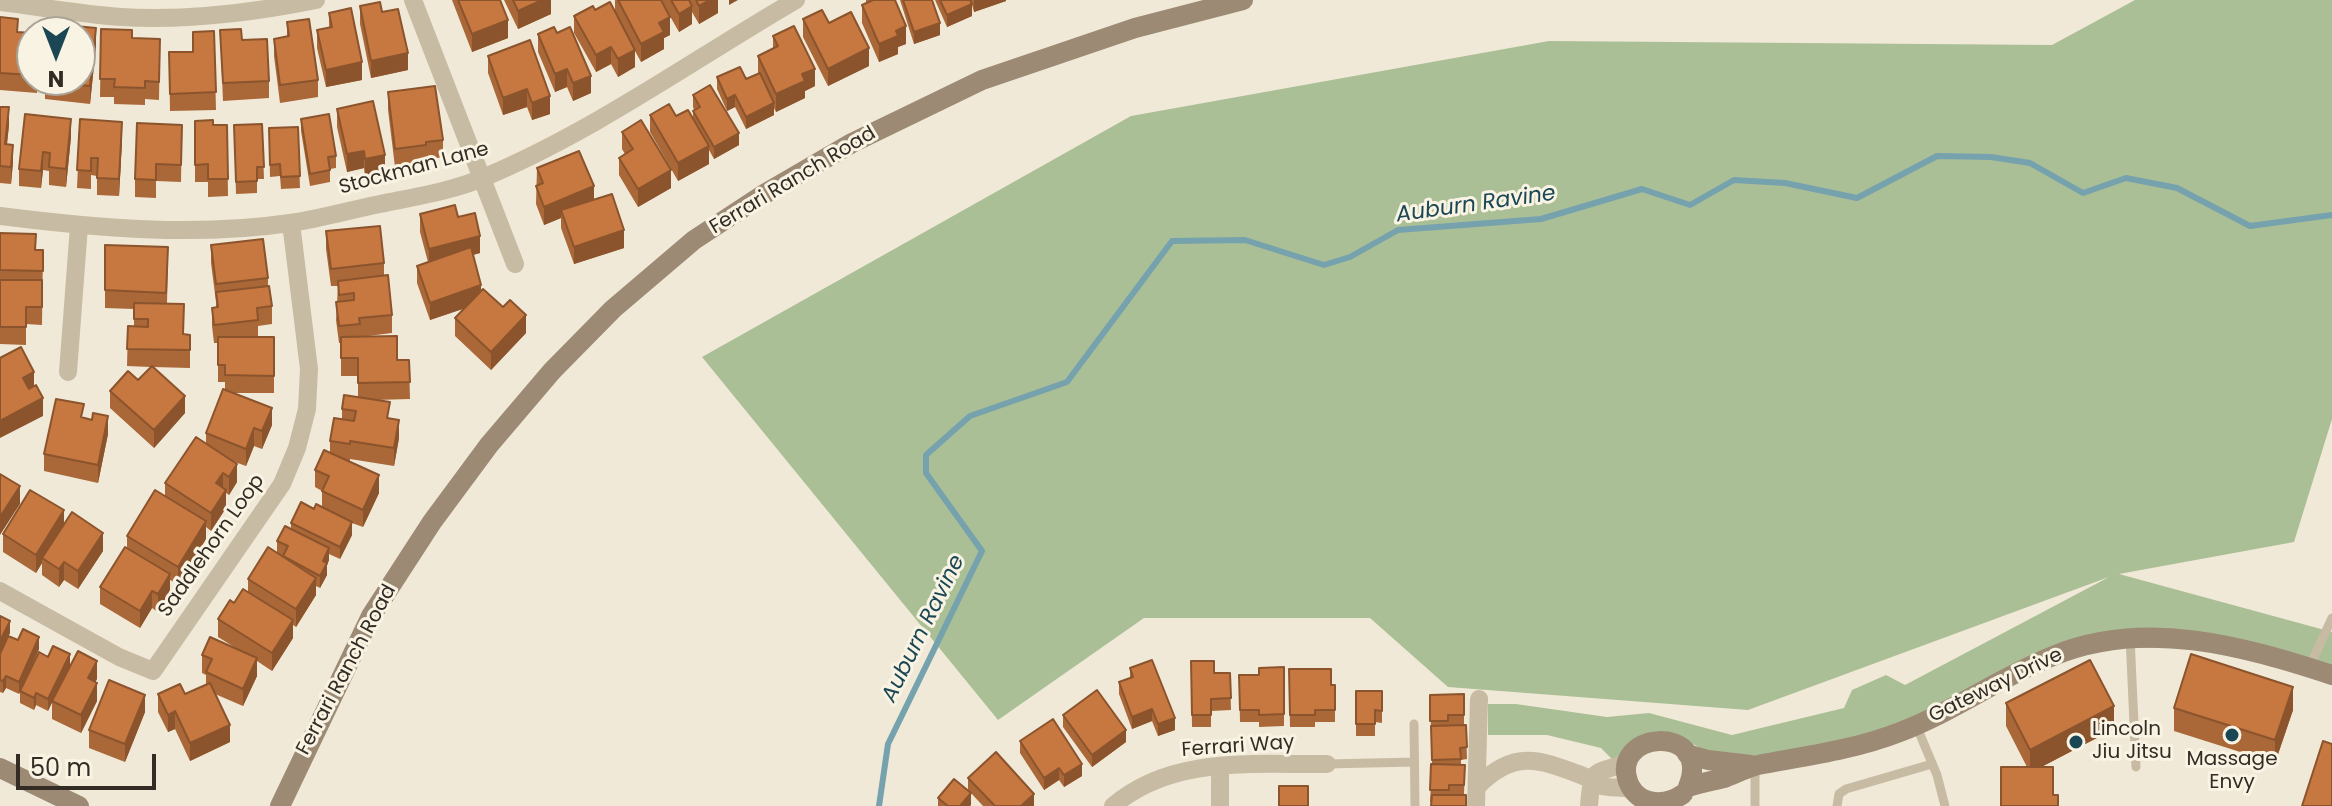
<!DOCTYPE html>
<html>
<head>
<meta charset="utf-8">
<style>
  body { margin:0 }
  #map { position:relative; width:2332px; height:806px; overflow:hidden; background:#f1e9d7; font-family:Poppins,sans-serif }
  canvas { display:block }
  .north { position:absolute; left:16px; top:16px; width:80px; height:80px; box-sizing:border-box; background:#f9f3e3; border:2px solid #aaa397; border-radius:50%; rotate:180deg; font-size:22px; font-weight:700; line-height:32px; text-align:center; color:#332c25 }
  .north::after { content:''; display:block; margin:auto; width:28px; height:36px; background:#1b4755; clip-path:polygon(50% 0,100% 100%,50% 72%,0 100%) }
  .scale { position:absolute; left:16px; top:754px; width:140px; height:36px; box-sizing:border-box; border:4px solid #332c25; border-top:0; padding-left:10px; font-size:24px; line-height:28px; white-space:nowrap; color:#332c25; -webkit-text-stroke:6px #f9f3e3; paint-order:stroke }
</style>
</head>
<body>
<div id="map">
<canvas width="2332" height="806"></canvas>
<div class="north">N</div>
<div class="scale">50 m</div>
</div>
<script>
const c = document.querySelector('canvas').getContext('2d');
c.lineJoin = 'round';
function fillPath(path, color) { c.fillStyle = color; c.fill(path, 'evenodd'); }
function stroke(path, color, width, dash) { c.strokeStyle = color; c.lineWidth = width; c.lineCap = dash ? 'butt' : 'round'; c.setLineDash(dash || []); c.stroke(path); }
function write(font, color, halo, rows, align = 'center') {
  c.font = font + ' Poppins,sans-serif'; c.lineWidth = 6; c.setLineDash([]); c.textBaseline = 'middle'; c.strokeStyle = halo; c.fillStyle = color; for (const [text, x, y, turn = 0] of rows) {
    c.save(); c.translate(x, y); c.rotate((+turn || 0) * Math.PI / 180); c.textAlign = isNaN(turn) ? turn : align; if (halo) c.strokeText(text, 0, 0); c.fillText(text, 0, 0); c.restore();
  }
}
fillPath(new Path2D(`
  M2135,0H2332V419L2294,542L2119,574L2332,632V669L2272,650L2064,646L1913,722L1811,752L1729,765L1681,737L1616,763L1601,748L1547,735H1488V704H1516L1607,717L1649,713L1732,735L1844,708L1852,690L1886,675L1905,685L2109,577L1748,710L1448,687L1370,618H1144L998,720L702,357L1131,116L1549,41L2052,45Z`), '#abbf97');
stroke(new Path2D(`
  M879,806L888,744L982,551L926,473V455L970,416L1067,382L1172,241L1245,240L1324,265L1350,257L1398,230L1541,219L1642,189L1690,205L1734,180L1785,183L1857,198L1937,156L1991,157L2030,163L2083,193L2126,178L2177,188L2250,226L2332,215`), '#76a2ae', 6);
stroke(new Path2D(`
  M2130,637L2136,767
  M2309,668L2332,618
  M1414,724L1415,806
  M1916,725L1937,775L1945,806
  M1327,764L1414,762
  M1755,766V806
  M1837,806L1839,794L1846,789L1932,764`), '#c8bba3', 9);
stroke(new Path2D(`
  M413,0L515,264
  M0,2C40,7 81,14 121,17C187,21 252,13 316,0
  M0,216C95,228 195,237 290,223C320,219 350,210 380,204C414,197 453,191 485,177C596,130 693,60 796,0
  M68,372L79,226
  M0,591L119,657L153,671L282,484L297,448L307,409L309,369L291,223
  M1220,766V806
  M1478,786C1515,748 1541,760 1586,777C1592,779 1596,785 1602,786C1612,789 1622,786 1633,790
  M1113,806C1172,755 1255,765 1327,764
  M1476,806L1479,699
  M1589,806C1592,763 1595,776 1628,762`), '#c8bba3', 18);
stroke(new Path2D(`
  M1687,754L1708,760L1751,765
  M0,768L79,806
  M1688,787C1700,783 1712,781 1724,778C1735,774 1746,768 1758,765C1806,756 1854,750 1900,732C1953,712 2000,677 2053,656C2144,618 2243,646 2332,675
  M1683,794C1666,806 1641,806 1630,786C1604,730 1714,722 1688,787
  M280,806L371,616L432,522L489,445L552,371L613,309L694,240L761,196L852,143L982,80L1135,28L1243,0`), '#9c8a75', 20);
fillPath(new Path2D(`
  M452,0H500L508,38L472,52Z
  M504,0H551V14L518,29Z
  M615,0H718V13L699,24L692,12V24L679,32L663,4L670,35L664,38V49L641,62L635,51V67L618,77L611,64L596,72L574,33V16L595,10L615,12Z
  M866,0H895L906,44L898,47V54L879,62L862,23V5L866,3Z
  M900,0H932L940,35L914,44Z
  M935,0H1006V1L974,12L972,5V16L947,27Z
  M360,6L382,12L408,70L371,78L360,24Z
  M329,13L362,80L326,87L317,48V30L329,28Z
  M0,17L18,32L32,33V80H38L37,93L0,90Z
  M803,19L829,23L869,66L828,86L803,37Z
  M287,22L318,80V97L280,103L274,56V39L287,37Z
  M101,29L132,38L160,39L159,100L145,99V105L114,104V97H100Z
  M220,30L242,40L269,81V98L223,101Z
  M214,31L216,110L170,111L169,52H193Z
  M557,33L591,93L573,101L567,87L555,92L538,52V34Z
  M773,36L815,86L805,91V98L776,112L774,108V115L746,129L735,107L727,111L717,89V77L746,79L758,74V56L773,48Z
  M530,40L550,114L532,120L527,107L503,115L488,73V56Z
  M96,46L90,104L45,99V80Z
  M388,92L443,140V157L426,160V162L395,167L388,110Z
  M693,95L739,145L714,159L709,150V164L678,181L650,132V115L693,118V111L694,110L693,107Z
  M0,107L9,125L7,144L13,162L11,184L0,183Z
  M337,109L385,173L365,177L364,168L347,172L337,127Z
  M25,114L71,137L66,187L49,185V171L43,170L41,188L19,186V169Z
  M80,119L122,139L119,196L97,195V176L91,175V189L77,188Z
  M301,119L336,156V168L330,169V182L310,186L301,131Z
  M195,121L213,125H227L228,196L208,197V182H195Z
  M262,124L264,179H257V193L236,194L234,125Z
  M182,125L181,182L156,181V198L135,197V179Z
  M298,127L300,188L281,189L280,176L270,177L269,128Z
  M622,132L671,188L638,207L619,175V158L625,154L622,149Z
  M537,168L594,199L624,248L574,264L561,228V218L544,225L536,204Z
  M420,214L458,217L480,253L473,255L481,291L526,333L491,370L455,336V318L464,308L430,320L417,283V266L428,262L420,232Z
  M326,231L384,263V276L392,315V333L360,337L397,360H409L410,399L375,400L390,419L399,438L394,466L350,459V462L379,493L363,527L352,523V535L340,559L329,554V560L327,565V575L320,588L316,586V595L296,627L293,625V638L272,671L257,661V676L243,706L215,694L230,742L190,761L175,729L168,732L158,712V694H185L206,684V675L202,673V655L239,650L218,637V619L234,603L248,593V579L277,553V541L291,529V523L314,509L322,507V491L315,487V470L330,453V441L342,419V409L358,397V376H341V343H339L336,320L338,286H331L326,249Z
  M0,233L36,250H43L42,325L26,324V345L0,344Z
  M105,245L168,265L167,303L184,334L190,335V368L153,367L185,413L154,448L110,408V391L138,380L151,367L127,366L128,326L134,327V309L105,308Z
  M211,245L268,278V286L272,306V324L258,326V337H274V393H233L272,425L262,449L254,446L246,466L232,461L237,482L229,495L226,493V508L211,531L206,527V539L178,584L170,580V592L158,612L152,608L140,628L100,604V587L127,548V536L165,497V483L206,444V433L225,390V382H218V343H214L212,326V308L216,307V302L211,263Z
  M84,418L108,434L98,483L44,471V454Z
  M64,524L103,551L78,589L64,580L59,587L42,575V563L36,573L3,552V534Z
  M0,616L10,633L8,636L39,649L19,694L6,688L3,693L0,692Z
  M1191,661L1214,673H1230L1231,710L1211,711V727H1192Z
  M70,666L59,688L97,679L95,682L97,701L81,733L52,719V702L48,711L36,705L34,710L20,703V691Z
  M1284,667V726L1259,727V722H1240L1239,675H1259Z
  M1130,668L1175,730L1158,736L1152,721L1132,729L1119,694V682L1130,678Z
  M1289,669L1331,685H1335V722H1315V727H1290Z
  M1356,691H1382V723L1375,722V736H1356Z
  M1464,694V725H1466L1467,759L1461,760V764L1465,765L1464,795L1430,802L1432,764L1430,695Z
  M2006,703L2114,729L2041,767L2058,806L2027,767L2006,726Z
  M2174,708L2293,710L2275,763L2174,731Z
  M145,712L125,762L89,748V730Z
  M1063,715L1126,742L1092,767L1063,727Z
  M1020,741L1082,776L1064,787L1059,780L1044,790L1020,753Z
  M968,778L1034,806H983L971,793L970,806H938V798L968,790Z`), '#aa6737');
fillPath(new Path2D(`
  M542,0H551V14L518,29V11Z
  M685,0H690V7L692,6V24L679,32V14Z
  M710,0H718V13L699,24V6Z
  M729,0H738L729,5Z
  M974,0H1006V1L974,12Z
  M972,4V16L947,27V15Z
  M670,17V35L664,38V49L641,62V44L659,23Z
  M508,20V38L472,52V34Z
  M940,23V35L914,44V32Z
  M906,26V44L898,47V54L879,62V44L896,31Z
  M96,28V46L90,104V86Z
  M611,47V64L596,72V55Z
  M869,48V66L828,86V69Z
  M635,50V67L618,77V59Z
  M408,53V70L371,78V61Z
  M362,62V80L326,87V70Z
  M567,69V87L555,92V74Z
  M815,69V86L805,91V98L776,112V94L802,74Z
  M591,76V93L573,101V83Z
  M527,89V107L503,115V98Z
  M735,95V107L727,111V99Z
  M550,96V114L532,120V103Z
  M774,103V115L746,129V117Z
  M9,107V125L5,162V144Z
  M71,119V137L66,187V169Z
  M122,122V139L119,196V179Z
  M739,133V145L714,159V147Z
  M13,145V162L11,184V167Z
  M709,146V164L678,181V163Z
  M364,151V168L347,172V154Z
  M43,152V170L41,188V171Z
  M385,155V173L365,177V159Z
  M671,170V188L638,207V189Z
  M594,186V204L561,210V218L544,225V207Z
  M624,230V248L574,264V247Z
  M480,236V253L429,266V249Z
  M481,285V303L430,320V303Z
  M526,315V333L491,370V352Z
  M34,372V390L23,395V378Z
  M185,396V413L154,448V430Z
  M43,398V416L0,438V421Z
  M272,408V425L262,449V431Z
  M108,416V434L98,483V465Z
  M399,420V438L394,466V448Z
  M254,428V446L246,466V449Z
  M237,464V482L229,495V477Z
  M223,473V491L216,483Z
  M379,475V493L363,527V510Z
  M20,486V504L0,535V517Z
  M226,490V508L211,531V513Z
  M64,510V528L42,558V563L36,573V555Z
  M206,521V539L178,584V567Z
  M352,522V535L340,559V547Z
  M103,533V551L78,589V571Z
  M329,548V560L327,565V575L320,588V576L323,561Z
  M64,562V580L59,587V569Z
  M170,574V592L158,612V594Z
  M316,578V595L296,627V609Z
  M152,591V608L140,628V611Z
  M293,620V638L272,671V653Z
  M10,621V633L0,653V641Z
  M39,637V649L19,694V682Z
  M70,654V666L48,711V699Z
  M257,658V676L243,706V689Z
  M97,661V679L88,696V678Z
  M6,676V688L3,693V681Z
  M97,683V701L81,733V715Z
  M2293,687V710L2275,763V740Z
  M36,693V705L34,710V698Z
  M145,695V712L125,762V744Z
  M2114,706V729L2030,773V750Z
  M1152,709V721L1132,729V717Z
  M175,711V729L168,732V715Z
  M1175,718V730L1158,736V724Z
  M230,725V742L190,761V743Z
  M1126,730V742L1092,767V755Z
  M1082,764V776L1064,787V775Z
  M1059,768V780L1044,790V778Z
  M971,793V805L970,806H960Z
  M1034,794V806H1021Z`), '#8b542d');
const building = new Path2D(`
  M458,0H500L508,20L472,34Z
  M513,0H542L518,11Z
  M618,0H661L670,17L659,23L664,32L641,44Z
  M671,0H689L692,6L679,14Z
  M696,0H710L699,6Z
  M873,0H895L906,26L896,31L898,36L879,44L862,5Z
  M903,0H932L940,23L914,32Z
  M940,0H970L972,4L947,15Z
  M380,2L382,12L398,9L408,53L371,61L360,6Z
  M610,2L635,50L618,59L611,47L596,55L574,16L593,6L595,10Z
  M351,8L362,62L326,70L317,30L332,27L329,13Z
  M822,10L829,23L851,12L869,48L828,69L803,19Z
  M0,17L18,19L17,32L32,33V75L0,73Z
  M309,19L318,80L280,85L274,39L289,36L287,22Z
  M75,26L96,28L90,86L45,82V80H80V32H74Z
  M794,26L815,69L802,74L805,81L776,94L758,56L778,46L773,36Z
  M554,27L557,33L570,27L591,76L573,83L567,69L555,74L538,34Z
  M101,29L132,30V38L160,39L159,82L145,81V88L114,87L115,79H100Z
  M241,29L242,40L267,39L269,81L223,83L220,30Z
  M214,31L216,92L170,94L169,52H193V32Z
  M530,40L550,96L532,103L527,89L503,98L488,56Z
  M740,67L746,79L760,73L774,103L746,117L735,95L727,99L717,77Z
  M710,85L739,133L714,147L693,111L700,107L693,95Z
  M435,86L443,140L426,142V145L395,149L388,92Z
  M373,101L385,155L365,159L364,151L347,154L337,109Z
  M669,104L676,116L688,110L709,146L678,163L650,115Z
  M0,107H9L5,144L13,145L11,167L0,166Z
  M25,114L71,119L66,169L49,167L50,153L43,152L41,171L19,169Z
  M329,114L336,156L328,157L330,170L310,174L301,119Z
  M80,119L122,122L119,179L97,178L98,158H91V171L77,170Z
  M213,120V125H227L228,179H208V164L195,165V121Z
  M641,120L671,170L638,189L619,158L633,149L622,132Z
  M137,123L182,125L181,165L156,164V180L135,179Z
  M262,124L264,167H257V181L236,182L234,125Z
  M298,127L300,176L281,177L280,164L270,165L269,128Z
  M579,151L594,186L544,207L536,186L543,183L537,168Z
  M612,194L624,230L574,247L561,210Z
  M455,205L458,217L475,213L480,236L429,249L420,214Z
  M380,226L384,263L331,269L326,231Z
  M0,233L36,234L35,250H43V271L0,270Z
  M263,239L268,278L216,284L211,245Z
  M105,245L168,247L166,293L105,290Z
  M471,247L481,285L430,303L417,266Z
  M388,275L392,315L359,318L360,324L339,326L336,302L354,300V293L339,295L338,281Z
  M0,280H42V307H26V327H0Z
  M269,286L272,306L257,308L258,320L214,325L212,308L218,307L216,292Z
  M483,289L503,307L510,300L526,315L491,352L455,318Z
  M134,303L184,304L183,334L190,335V350L127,349L128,326L148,327V319H134Z
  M397,336V360H409L410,382L358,383V358H341V337Z
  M218,337H274V376L225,375V365H218Z
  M21,347L34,372L23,378L29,389L36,385L43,398L0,421V358Z
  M152,366L185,396L154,430L110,391L128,371L138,380Z
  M223,389L272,408L262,431L254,428L246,449L206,433Z
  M344,395L390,402L387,418L399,420L394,448L350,441V444L330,441L334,418L354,421L356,411L342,409Z
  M56,399L84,404L81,417L92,420L93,413L108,416L98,465L44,454Z
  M196,437L237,464L229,477L223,473L216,483L226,490L211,513L165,483Z
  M324,450L379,475L363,510L322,491L329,476L315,470Z
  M0,474L20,486L0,517Z
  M30,490L64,510L36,555L3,534Z
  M155,490L206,521L178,567L127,536Z
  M301,502L314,509L316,504L352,522L340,547L291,523Z
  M72,512L103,533L78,571L64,562L59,569L42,558Z
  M285,526L329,548L323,561L327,563L320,576L283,556L288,546L277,541Z
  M125,547L170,574L158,594L152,591L140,611L100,587Z
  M268,547L316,578L296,609L248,579Z
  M243,589L293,620L272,653L218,619L230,600L234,603Z
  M0,616L10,621L0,641Z
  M23,629L39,637L19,682L6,676L3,681L0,680V654L8,636L18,640Z
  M210,637L257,658L243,689L206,672L212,659L202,655Z
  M53,646L70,654L48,699L36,693L34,698L20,691L39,652L48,657Z
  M78,651L97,661L88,678L97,683L81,715L52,701Z
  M2191,654L2293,687L2275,740L2174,708Z
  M1152,660L1175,718L1158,724L1152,709L1132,717L1119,682L1133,677L1130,668Z
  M2090,660L2114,706L2030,750L2006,703Z
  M1191,661H1214V673H1230L1231,698L1211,699V715H1192Z
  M1284,667V714L1259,715V710H1240L1239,675H1259V668Z
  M1289,669H1331V685H1335V710H1315V715H1290Z
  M109,680L145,695L125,744L89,730Z
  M210,683L230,725L190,743L175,711L168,715L158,694L180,684L185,694Z
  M1097,690L1126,730L1092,755L1063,715Z
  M1356,691H1382V711L1375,710V724H1356Z
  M1464,694V715H1448V721H1430V695Z
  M1053,719L1082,764L1064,775L1059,768L1044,778L1020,741Z
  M1466,725L1467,747L1460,748L1461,759L1432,760L1431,726Z
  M2323,741L2332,744V806H2302Z
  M996,752L1034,794L1021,806H995L968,778Z
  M1431,764L1465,765L1464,785H1449V790H1430Z
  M2001,767H2053V795H2058V806H2001Z
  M954,779L971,793L960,806H948L938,798Z
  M1279,786H1308V806H1279Z
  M1432,795H1466V806H1431Z`);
fillPath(building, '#c67840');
stroke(building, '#8b542d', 2);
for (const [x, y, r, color] of [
  [2232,735,8,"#1b4755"],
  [2076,742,8,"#1b4755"]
]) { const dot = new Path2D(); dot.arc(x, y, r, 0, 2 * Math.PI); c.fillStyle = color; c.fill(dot); stroke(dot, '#f9f3e3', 3); }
write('20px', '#332c25', '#f9f3e3', [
  ["Stockman Lane",414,169,-15],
  ["Ferrari Ranch Road",793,181,-31],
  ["Saddlehorn Loop",212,546,-55],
  ["Ferrari Ranch Road",347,670,-62],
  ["Gateway Drive",1996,686,-26],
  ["Ferrari Way",1238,747,-4]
]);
write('20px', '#332c25', '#f9f3e3', [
  ["Lincoln",2092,730],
  ["Jiu Jitsu",2092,753],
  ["Massage",2232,760,"center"],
  ["Envy",2232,783,"center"]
], 'left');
write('italic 22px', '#1b4755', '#f9f3e3', [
  ["Auburn Ravine",1476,205,-8],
  ["Auburn Ravine",924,629,-64]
]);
</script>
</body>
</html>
